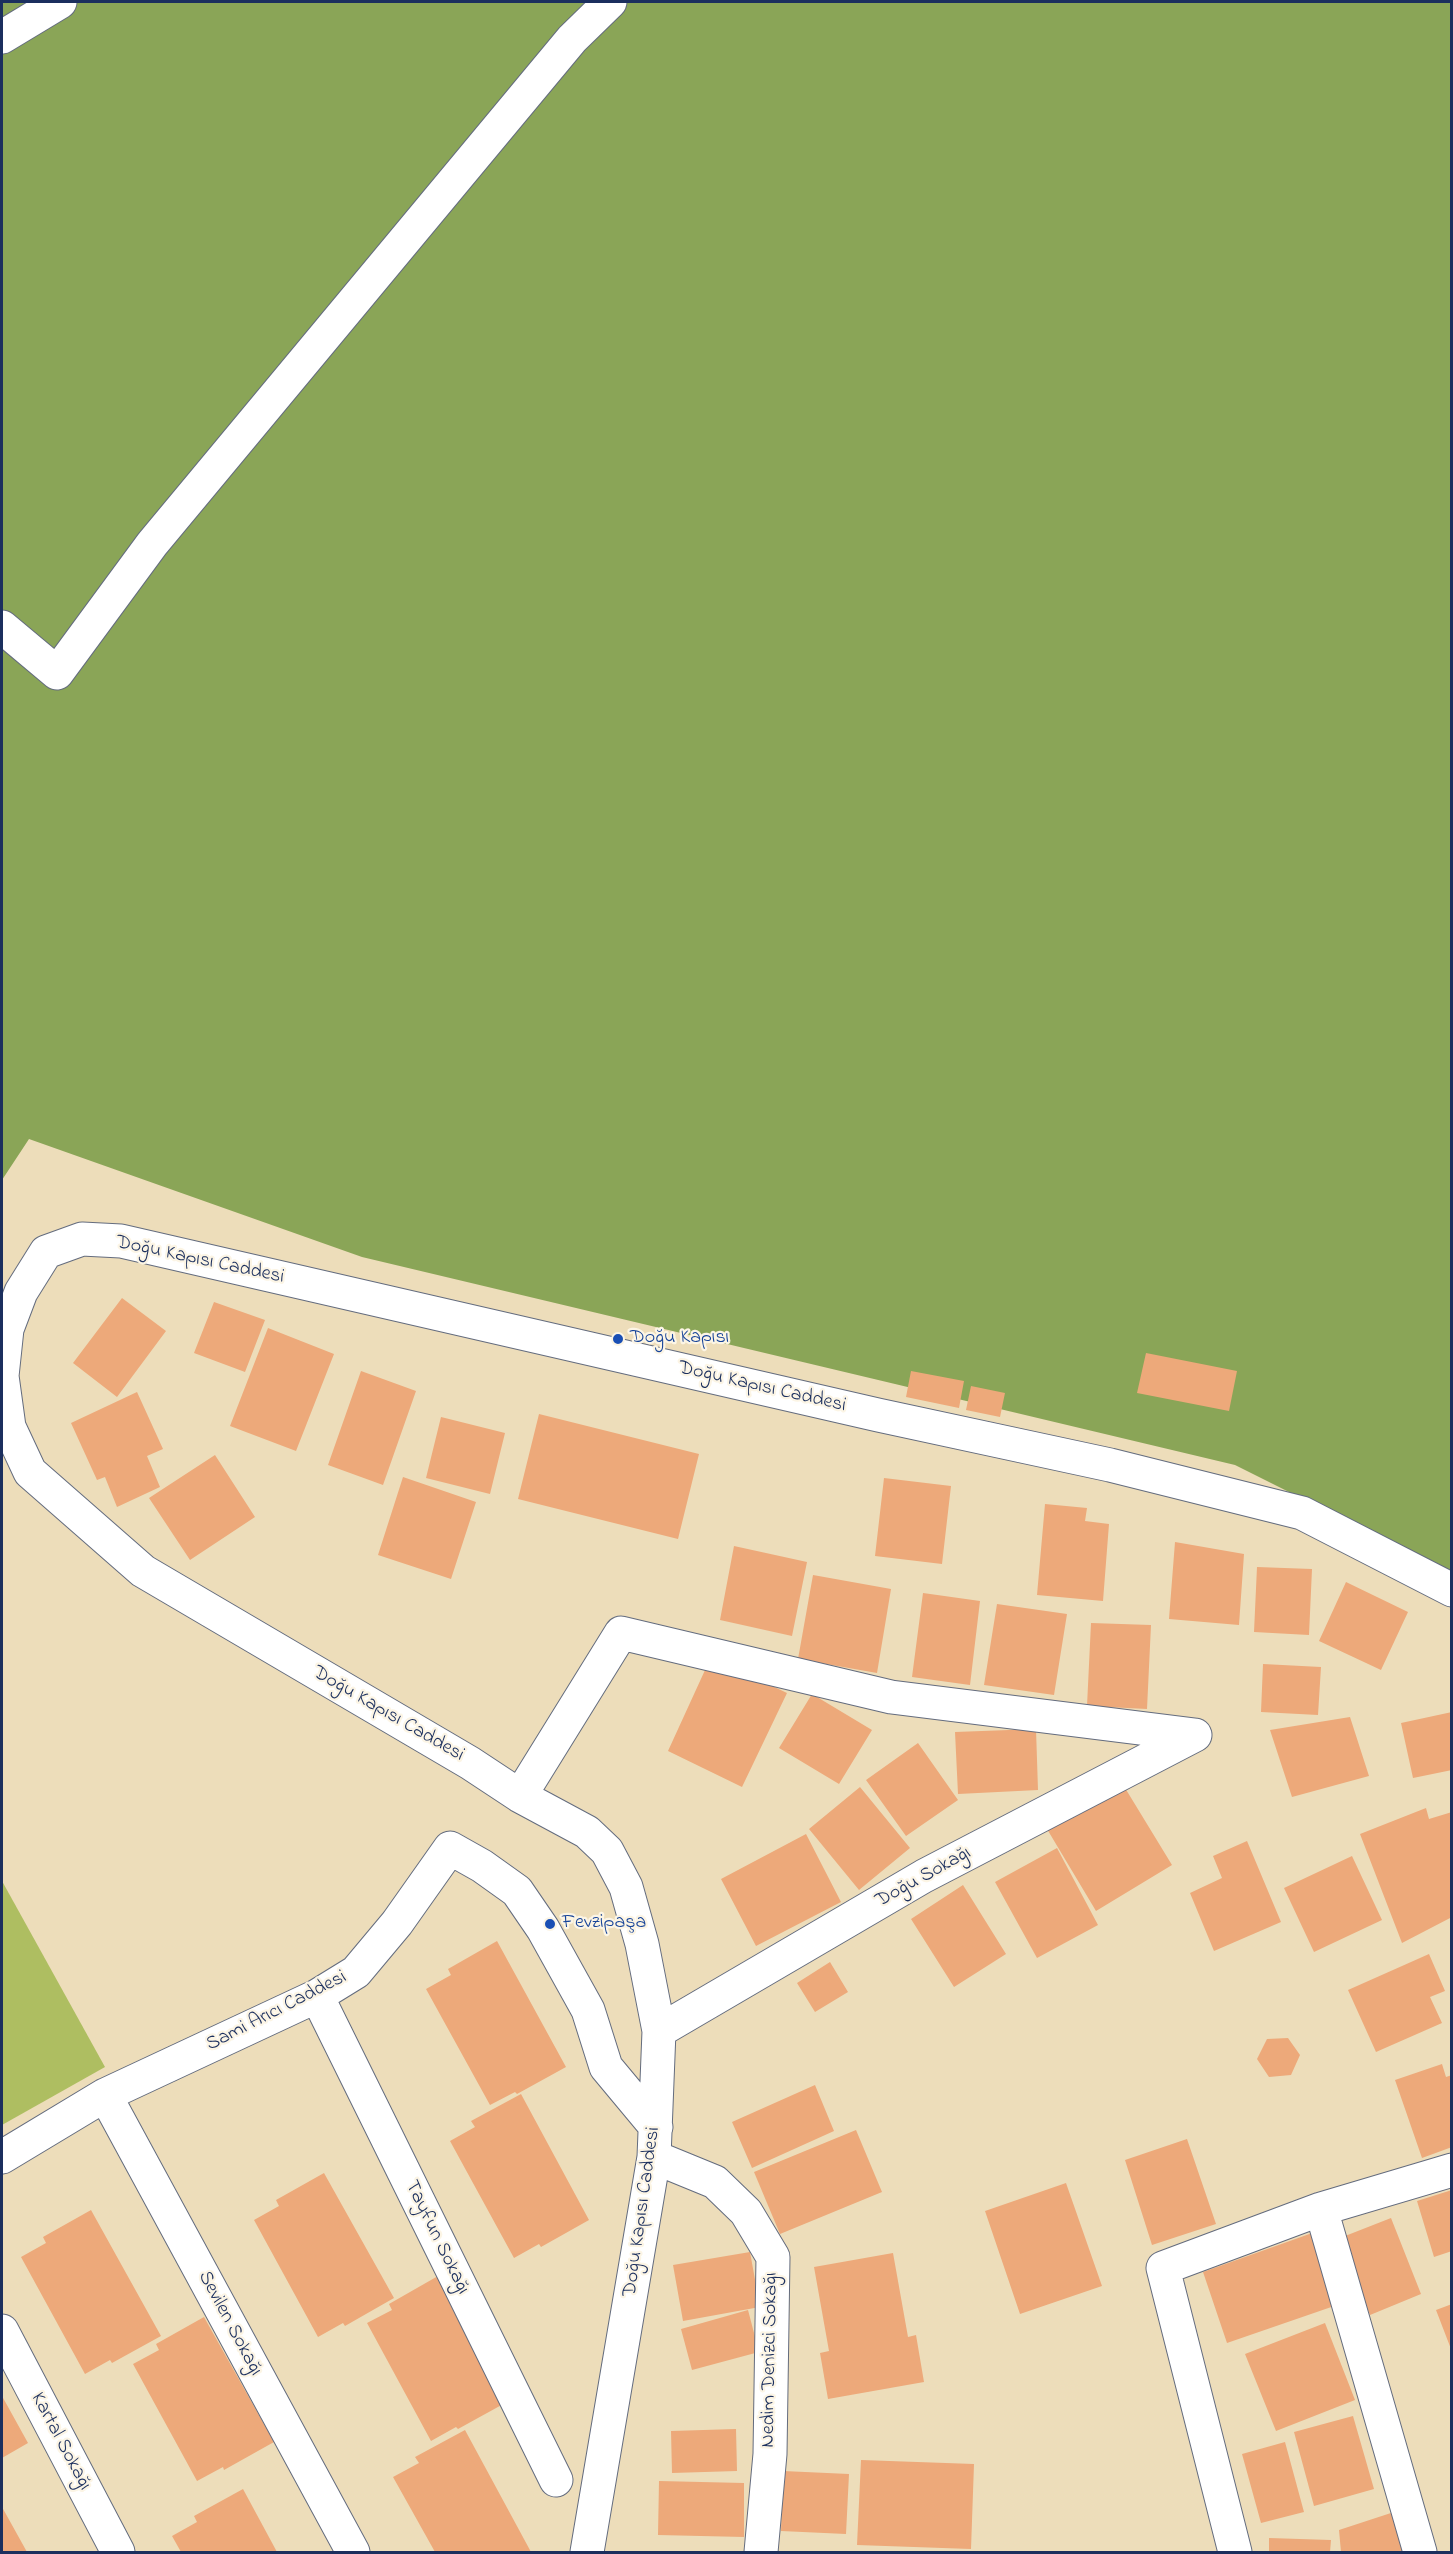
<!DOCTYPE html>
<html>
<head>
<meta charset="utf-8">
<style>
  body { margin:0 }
  #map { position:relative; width:1453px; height:2554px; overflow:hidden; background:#edddba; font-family:"Indie Flower",sans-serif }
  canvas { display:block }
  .frame { position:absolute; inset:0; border:3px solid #1b2f5e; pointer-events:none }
</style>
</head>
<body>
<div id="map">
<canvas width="1453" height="2554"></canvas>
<div class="frame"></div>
</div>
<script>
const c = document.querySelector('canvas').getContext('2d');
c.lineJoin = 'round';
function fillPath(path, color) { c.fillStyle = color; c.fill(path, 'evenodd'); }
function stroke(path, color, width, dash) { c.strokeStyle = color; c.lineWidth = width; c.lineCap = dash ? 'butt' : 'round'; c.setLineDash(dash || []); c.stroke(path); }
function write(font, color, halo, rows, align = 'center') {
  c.font = font + ' "Indie Flower",sans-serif'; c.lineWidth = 4.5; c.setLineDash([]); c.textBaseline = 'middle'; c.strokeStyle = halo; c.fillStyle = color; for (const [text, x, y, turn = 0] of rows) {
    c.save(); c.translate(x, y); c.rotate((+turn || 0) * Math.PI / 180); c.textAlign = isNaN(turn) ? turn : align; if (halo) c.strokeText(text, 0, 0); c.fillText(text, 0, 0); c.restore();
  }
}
fillPath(new Path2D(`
  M2,1881L105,2067L2,2125Z`), '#aebe61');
fillPath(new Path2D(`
  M2,2H1451V1573L1235,1465L362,1257L29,1139L2,1180Z`), '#8aa557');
fillPath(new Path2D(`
  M122,1298L166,1331L117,1397L73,1363Z
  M214,1302L265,1320L245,1372L194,1353Z
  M268,1328L334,1354L296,1451L230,1426Z
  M1146,1353L1237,1371L1229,1411L1137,1393Z
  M361,1371L416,1391L383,1485L328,1465Z
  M911,1371L964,1381L959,1408L906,1397Z
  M971,1386L1005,1393L1000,1417L966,1410Z
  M137,1392L163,1449L147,1456L160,1487L117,1507L105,1477L97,1480L71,1423Z
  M539,1414L699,1454L678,1539L518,1499Z
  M441,1417L505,1433L490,1494L426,1478Z
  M215,1455L255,1517L190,1560L149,1498Z
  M403,1477L476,1502L451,1579L378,1555Z
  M884,1478L951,1486L942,1564L875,1556Z
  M1045,1504L1087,1508L1085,1521L1109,1524L1103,1601L1037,1595Z
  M1175,1542L1244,1554L1239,1625L1169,1619Z
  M734,1546L807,1562L792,1636L720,1620Z
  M1257,1567L1312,1569L1309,1635L1254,1632Z
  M813,1575L891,1589L877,1673L798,1659Z
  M1346,1582L1408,1612L1381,1670L1319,1641Z
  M923,1593L980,1601L970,1685L912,1677Z
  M997,1604L1067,1614L1054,1695L984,1685Z
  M1091,1623L1151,1625L1147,1709L1087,1706Z
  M711,1657L787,1693L742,1787L668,1751Z
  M1263,1664L1321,1667L1318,1715L1261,1712Z
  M812,1694L872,1730L839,1784L779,1748Z
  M1452,1712V1770L1413,1778L1401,1723Z
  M1350,1717L1369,1776L1292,1797L1270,1730Z
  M1036,1729L1038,1790L958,1794L955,1732Z
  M918,1743L958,1800L906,1836L866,1780Z
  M1122,1783L1172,1865L1096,1911L1047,1829Z
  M860,1787L910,1848L859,1890L809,1829Z
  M1426,1808L1429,1819L1452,1812V1917L1402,1943L1360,1834Z
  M806,1834L841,1902L756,1946L721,1879Z
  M1247,1841L1281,1922L1214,1951L1190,1893L1222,1878L1213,1856Z
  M1057,1848L1098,1925L1037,1958L995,1882Z
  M1352,1856L1382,1920L1314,1952L1284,1888Z
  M963,1885L1006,1954L954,1987L911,1919Z
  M497,1941L566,2067L517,2094L515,2092L490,2105L426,1989L451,1975L448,1969Z
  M1429,1954L1445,1991L1430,1997L1442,2023L1376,2052L1348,1990Z
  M830,1962L848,1992L815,2012L797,1983Z
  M1288,2038L1300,2055L1291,2075L1269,2077L1257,2059L1267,2039Z
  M1442,2064L1446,2077L1452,2075V2147L1422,2158L1395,2080Z
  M815,2085L834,2131L752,2168L732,2122Z
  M521,2094L589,2220L541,2247L539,2244L514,2258L450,2141L475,2127L471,2121Z
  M856,2130L882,2192L780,2234L754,2172Z
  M1187,2139L1216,2224L1152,2245L1125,2160Z
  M324,2173L394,2298L345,2326L343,2323L318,2337L254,2220L279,2206L276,2200Z
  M1066,2183L1102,2286L1020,2314L985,2211Z
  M1452,2190V2251L1434,2257L1417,2201Z
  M91,2210L161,2336L112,2363L110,2360L85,2374L21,2257L46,2243L43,2237Z
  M1391,2218L1421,2294L1370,2315L1340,2238Z
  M1315,2232L1340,2304L1227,2343L1203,2272Z
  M750,2252L760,2307L683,2321L673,2265Z
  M893,2253L908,2337L916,2335L924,2382L828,2399L820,2353L829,2351L814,2267Z
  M438,2276L507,2402L458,2429L456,2427L431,2441L367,2323L392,2310L389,2304Z
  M1452,2304V2349H1451L1436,2310Z
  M748,2310L759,2352L692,2370L681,2329Z
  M204,2317L274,2442L224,2470L223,2467L197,2481L133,2364L159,2350L156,2344Z
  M1325,2323L1355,2400L1276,2431L1245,2354Z
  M2,2396L28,2443L2,2458Z
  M1353,2416L1374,2489L1314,2506L1294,2432Z
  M736,2429L737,2471L672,2473L671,2431Z
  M465,2430L531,2552H435L393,2477L419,2463L415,2457Z
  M1285,2442L1304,2512L1261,2523L1242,2454Z
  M861,2460L974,2464L971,2549L857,2545Z
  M783,2471L849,2474L846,2534L781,2531Z
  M659,2481L744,2483V2537L658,2535Z
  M243,2489L277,2552H181L172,2536L197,2522L194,2516Z
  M2,2507L27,2552H2Z
  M1394,2512L1408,2552H1341L1339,2530Z
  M1269,2538L1331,2540L1330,2552H1269Z`), '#eda97a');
const minor = new Path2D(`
  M2,37L60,2
  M2,627L57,673L152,544L572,39L610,2
  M520,1796L621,1633L891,1697L1195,1735
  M317,1996L556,2480
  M659,2031L924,1876L1195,1735
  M105,2095L353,2552
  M2,2157L105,2095L317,1996L356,1972L397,1923L450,1848L482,1866L517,1891L543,1929L588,2010L606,2067L656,2127
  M654,2157L715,2182L746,2212L773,2257L770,2454L761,2552
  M1321,2209L1420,2552
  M2,2331L118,2552
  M587,2552L654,2157L659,2031L642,1944L626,1887L607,1851L587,1832L520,1796L470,1763L143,1571L30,1472L9,1427L2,1376L7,1329L21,1292L46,1252L82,1239L121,1241L878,1415L1110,1465L1302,1513L1452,1590
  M1235,2552L1163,2268L1321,2209L1452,2170`);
stroke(minor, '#646c7e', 35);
stroke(minor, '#fff', 33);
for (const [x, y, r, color] of [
  [618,1339,6,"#1a4fb4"],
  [550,1924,6,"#1a4fb4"]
]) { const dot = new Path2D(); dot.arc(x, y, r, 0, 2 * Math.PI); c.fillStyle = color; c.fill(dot); stroke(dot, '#fcf5e5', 2); }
write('20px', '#1b2f5e', '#fcf5e5', [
  ["Doğu Kapısı Caddesi",200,1261,12],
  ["Doğu Kapısı Caddesi",762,1388,13],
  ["Doğu Kapısı Caddesi",388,1715,30],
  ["Doğu Sokağı",924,1878,-29],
  ["Sami Arıcı Caddesi",277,2012,-27],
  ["Doğu Kapısı Caddesi",643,2212,-82],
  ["Tayfun Sokağı",436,2238,64],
  ["Sevilen Sokağı",229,2324,62],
  ["Nedim Denizci Sokağı",771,2360,-89],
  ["Kartal Sokağı",60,2442,62]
]);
write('20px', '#164399', '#fcf5e5', [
  ["Doğu Kapısı",630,1339],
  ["Fevzipaşa",562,1924]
], 'left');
</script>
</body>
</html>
